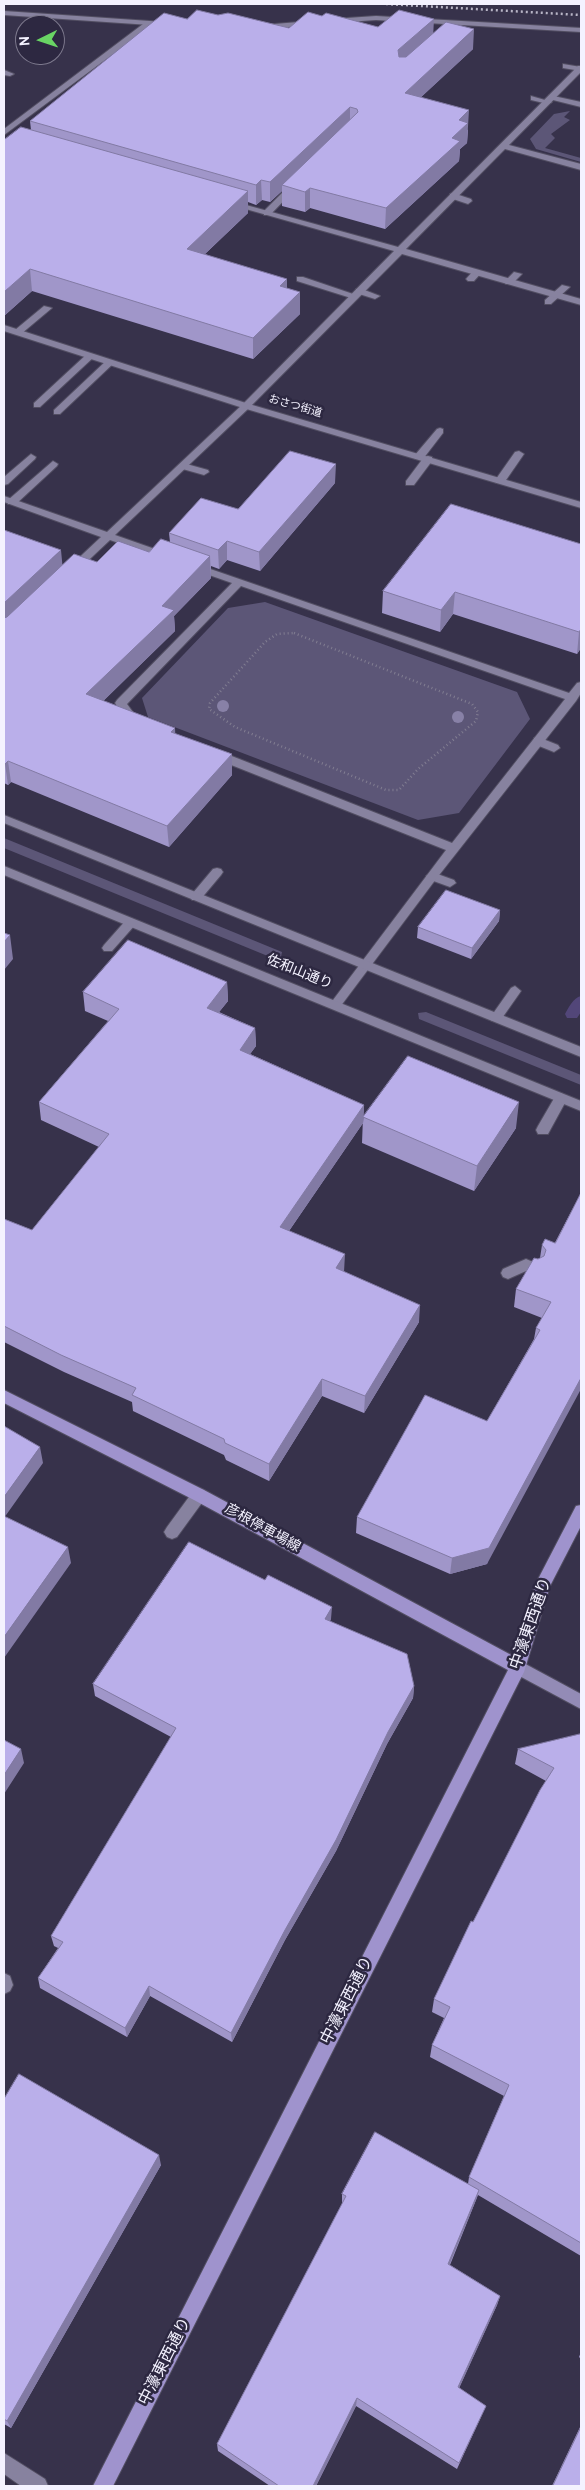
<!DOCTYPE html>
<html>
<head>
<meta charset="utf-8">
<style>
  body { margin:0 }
  #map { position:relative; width:585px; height:2490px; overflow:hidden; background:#37324b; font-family:Overpass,sans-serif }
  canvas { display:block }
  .frame { position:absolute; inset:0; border:5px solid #f4f2ff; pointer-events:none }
  .north { position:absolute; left:15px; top:15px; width:50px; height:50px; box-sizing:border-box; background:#2d2841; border:1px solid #7d798d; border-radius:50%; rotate:266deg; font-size:14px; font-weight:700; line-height:20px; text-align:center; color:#f4f2ff }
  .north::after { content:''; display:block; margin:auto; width:18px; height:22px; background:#69d464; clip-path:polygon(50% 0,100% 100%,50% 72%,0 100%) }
</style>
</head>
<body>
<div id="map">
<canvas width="585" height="2490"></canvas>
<div class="frame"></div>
<div class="north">N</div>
</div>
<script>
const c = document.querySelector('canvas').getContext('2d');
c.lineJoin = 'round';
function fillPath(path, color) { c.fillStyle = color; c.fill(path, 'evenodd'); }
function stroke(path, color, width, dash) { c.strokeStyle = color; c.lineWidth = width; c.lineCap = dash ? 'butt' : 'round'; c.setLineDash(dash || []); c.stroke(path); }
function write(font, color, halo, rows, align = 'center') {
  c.font = font + ' Overpass,"Noto Sans JP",sans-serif'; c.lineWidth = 5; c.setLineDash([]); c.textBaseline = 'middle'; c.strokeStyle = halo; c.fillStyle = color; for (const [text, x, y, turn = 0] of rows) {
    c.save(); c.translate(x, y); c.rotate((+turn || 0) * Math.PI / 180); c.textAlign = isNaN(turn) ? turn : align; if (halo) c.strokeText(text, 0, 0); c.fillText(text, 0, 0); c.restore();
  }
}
fillPath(new Path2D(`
  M570,111L564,117L570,120L551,134L555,138L545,148L581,158V162L536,149L530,139L554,114Z
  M265,602L517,692L530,719L459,813L418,820L148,717L142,698L228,608Z
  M4,838L282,952L281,957L275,959L4,848Z
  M426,1012L581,1075V1085L419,1019L418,1013Z`), '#5c5677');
fillPath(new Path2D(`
  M581,996V1012L577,1018H567L565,1014C569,1007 573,998 581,996Z`), '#524679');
const service = new Path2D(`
  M4,11L150,21L154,23L150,25L4,15Z
  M563,64L581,67V71L563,68Z
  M4,70L14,74L10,76L4,75Z
  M549,95L581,102V107L549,99Z
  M531,96L552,102L548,104L531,100Z
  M292,183L299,185L270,215H264V211Z
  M453,193L471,199L472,201L468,204L450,198V194Z
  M474,270L482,272L474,281H468L466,279Z
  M514,272L522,274L512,284H506L504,282Z
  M297,277H303L359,296L351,298L297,281Z
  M562,285L570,287L551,304H545V300Z
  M356,289H362L380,296L375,299L356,293Z
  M44,306L52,308L21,334H15V330Z
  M87,354L95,356L40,407H34V403Z
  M107,360L115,362L60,414H54V410Z
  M440,428L443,429V433L423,459H415V455L437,429Z
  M519,451L524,454L504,483H496V479L515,452Z
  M31,454L36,457L35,459L8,484L4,485V477Z
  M428,456L432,457V461L414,485H406V481L424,457Z
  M53,461L58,464L57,466L16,504H8V500Z
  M183,463L208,470L209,472L204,475L179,468L178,466Z
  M538,737L558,745L560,748L554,752L534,744V738Z
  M217,868L221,869L223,872L221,875L200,900H192L190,897L192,894L213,869Z
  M432,872L454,880L456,883L450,887L428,879L426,876Z
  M131,918L137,922L135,925L112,951H104L102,948L104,945L127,919Z
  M515,986L521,991L519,994L500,1021H492L490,1018L492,1015L511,988Z
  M561,1093L568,1098L566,1101L548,1134H538L536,1130L538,1126L556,1095Z
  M526,1259L540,1265L542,1269L540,1273L535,1275L526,1271L508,1279L503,1277L501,1273L503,1269Z
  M199,1489L204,1490L206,1495L204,1500L177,1537L172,1539L167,1537L164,1532L167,1527L194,1490Z`);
const minor = new Path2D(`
  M376,16L581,28V32L376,20L332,23L328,21L332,19Z
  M147,21L171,22L175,24L171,26L152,25L4,135V129Z
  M311,21H314V25L262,29L258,27L262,25Z
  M578,66H581V72L509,145L581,164V170L505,149L406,249L581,299V305L402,254L249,408L115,535L172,555V559H164L110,540L75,573H67V569L101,537L4,502V496L107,532L243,404L394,251L228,204V200L398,247Z
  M193,563L569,693L577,683L581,682V693L576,701L436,879L340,1007L336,1009L330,1004L446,850L211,757V751H219L452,843L565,699L241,586L127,704L141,723L139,726H131L115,703L117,700L232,583L189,568L188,566Z
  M4,1973L10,1976L13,1985L10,1991L4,1994Z
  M4,2453L45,2479L48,2486H21L4,2474Z`);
const tertiary = new Path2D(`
  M4,325L249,404L581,502V508L243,408L4,331Z
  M4,815L581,1047V1057L4,823Z
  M4,866L581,1101V1111L4,875Z`);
const secondary = new Path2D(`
  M518,1660L581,1694V1709L512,1672L510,1667L512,1662Z`);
const primary = new Path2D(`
  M4,1390L204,1490L513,1656L535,1585L576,1506L581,1505V1526L550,1586L524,1672L113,2486H93L508,1670L194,1500L4,1403Z`);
stroke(service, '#524e62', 2);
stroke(minor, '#524e62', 2);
stroke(tertiary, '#524e62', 2);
stroke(secondary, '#524e62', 2);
stroke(primary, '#524e62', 2);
stroke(new Path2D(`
  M294,633L472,704L478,712L476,721L418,769L399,790H386L235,727L209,709L210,703L265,642L277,634Z`), '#827e92', 2.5, [1, 3]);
fillPath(service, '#87829f');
fillPath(minor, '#87829f');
fillPath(tertiary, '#87829f');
fillPath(secondary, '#938bb6');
fillPath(primary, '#9f93cd');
stroke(new Path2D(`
  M386,4L581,15`), '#b8b5c6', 2.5, [2, 3]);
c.fillStyle = '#8881a7';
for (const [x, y] of [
  [223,706],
  [458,717]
]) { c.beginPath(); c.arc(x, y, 6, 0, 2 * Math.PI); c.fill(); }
fillPath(new Path2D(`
  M218,15L289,28L322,16L378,27L433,33L473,49L421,97L468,130L467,143L460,149L459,161L385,229L310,208L305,212L282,206V191L270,202L262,200L256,205L248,202V213L205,254L287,288L300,314L253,359L32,291L4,316L31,130L30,121L187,19Z
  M335,483L260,571L227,560L219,569L211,566V578L174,616L175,631L103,701L175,728V734L232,754V775L169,847L11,782L8,785L4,783V530L63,565L97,562L149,552L170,542L169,533L238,509Z
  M581,544V648L577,654L453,614L440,632L382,613L383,591Z
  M500,910L499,921L471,959L417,938L418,927Z
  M227,982L228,1001L219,1012L255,1028L256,1046L250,1054L364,1105L363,1123L289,1231L344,1272L419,1322L364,1413L322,1396L269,1481L226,1460L224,1455L133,1411L132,1402L64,1372L4,1342V1219L32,1230L99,1147L41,1120L39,1102L108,1021L85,1011L83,992Z
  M363,1117L516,1128L474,1191L362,1143Z
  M581,1193L487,1564L450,1574L356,1533L357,1517L487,1421L534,1339L536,1328L542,1318L514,1307L516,1289L538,1259L540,1258L542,1245L555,1243Z
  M331,1619L330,1621L414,1686L413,1698L387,1744L336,1851L285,1940L232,2042L150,1996L127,2037L40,1988L38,1978L58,1948L54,1946L51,1936L171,1737L95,1696L93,1684Z
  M581,1734V2256L478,2195L450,2265L500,2296L497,2305L459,2388L486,2406L457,2469L356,2406L316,2486H270L218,2451L217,2444L342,2204V2194L468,2184L469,2177L504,2096L430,2057L432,2045L444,2018L432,2012L434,1999L473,1922L546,1781L515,1764L518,1749Z
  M4,2099L161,2165L11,2428L4,2424Z
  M581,2352V2359L579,2357Z
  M581,2425V2486H552Z`), '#a096c9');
fillPath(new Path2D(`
  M434,19L433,38L397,70L398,50Z
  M474,29L473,49L404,113L405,93Z
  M350,107V127L282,185V191L270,202V182Z
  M469,110L467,143L460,149L459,161L385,229L386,208L452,138L459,120Z
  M261,180L262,200L256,205V185Z
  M310,188V208L305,212V192Z
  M248,191V213L188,270L187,249Z
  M30,269L32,291L4,316V292Z
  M287,279V301L280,286Z
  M300,292V314L253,359V338Z
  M336,464L335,483L260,571L259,552Z
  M227,541V560L219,569L218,550Z
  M61,550L63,571L4,627V603Z
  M210,556L211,578L174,616L175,631L88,716L86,694L162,606Z
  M455,592L453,614L440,632L441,610Z
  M581,629V648L577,654L579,632Z
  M175,728L176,749L171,732Z
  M232,754V775L169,847L167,826Z
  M8,761L11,782L8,785L5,764Z
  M500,910L499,921L471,959L472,948Z
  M10,935L13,959L4,970V942Z
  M227,982L228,1001L208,1026L207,1008Z
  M255,1028L256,1046L240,1068V1050Z
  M519,1102L516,1128L474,1191L477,1166Z
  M364,1105L363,1123L280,1244V1227Z
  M345,1254L344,1272L336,1268Z
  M420,1305L419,1322L364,1413L365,1396Z
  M581,1378V1389L487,1564L450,1574L452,1558Z
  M322,1379V1396L269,1481V1464Z
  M40,1447L43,1463L4,1518V1497Z
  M68,1547L71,1563L4,1658V1637Z
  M332,1607L331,1619L325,1631V1619Z
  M414,1686L413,1698L387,1744L336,1851L285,1940L232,2042L231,2033L388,1732Z
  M21,1749L24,1763L4,1794V1775Z
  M149,1986L150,1996L127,2037L125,2028Z
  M159,2155L161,2165L11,2428L7,2421Z
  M479,2190L476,2200L446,2273L448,2264Z
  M500,2296L497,2305L456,2395L458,2387Z
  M357,2398L356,2406L316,2486H313Z`), '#827aa4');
const building = new Path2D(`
  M197,10L218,15L228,13L289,28L308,12L322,16L326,13L378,27L399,10L434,19L398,50L399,57H406L446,22L474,29L405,93L469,110L459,120L468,123L452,138L460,141L386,208L310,188L305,192L282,185L358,112L357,109L350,107L270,182L261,180L256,185L30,121L164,13L187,19Z
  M21,127L248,191L187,249L287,279L280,286L300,292L253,338L30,269L4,292V140Z
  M290,451L336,464L259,552L227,541L218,550L169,533L201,498L238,509Z
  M451,504L581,544V629L579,632L455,592L441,610L383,591Z
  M4,530L61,550L4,603Z
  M161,539L210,556L162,606L174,610L86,694L175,728L171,732L232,754L167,826L8,761L5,764H4V618L7,617L74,554L97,562L118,541L149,552Z
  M446,890L500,910L472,948L418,927Z
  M4,933L10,935L4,942Z
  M128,940L227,982L207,1008L255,1028L240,1050L364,1105L280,1227L345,1254L336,1268L420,1305L365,1396L322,1379L269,1464L225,1443L224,1439L132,1395L136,1388L61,1355L4,1326V1219L32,1230L109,1134L39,1102L119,1009L83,992Z
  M408,1056L519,1102L477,1166L363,1117Z
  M581,1193V1378L489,1548L452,1558L357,1517L425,1395L487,1421L540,1330L536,1328L551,1302L516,1289L534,1258L538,1259L544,1256L546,1250L542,1245L545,1239L555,1243Z
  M4,1426L40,1447L4,1497Z
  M4,1516L68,1547L4,1637Z
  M189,1542L265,1580L268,1575L332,1607L325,1619L407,1654L414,1686L388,1732L336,1840L285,1930L231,2033L149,1986L125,2028L38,1978L63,1942L51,1936L176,1728L93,1684Z
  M581,1734V2243L469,2177L509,2085L432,2045L450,2007L434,1999L471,1921L473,1922L540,1790L554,1768L518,1749Z
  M4,1740L21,1749L4,1775Z
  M19,2074L159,2155L7,2421L4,2419V2099Z
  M375,2132L479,2190L448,2264L500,2296L458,2387L486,2406L459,2463L357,2398L313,2486H279L217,2444L346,2196L342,2194Z
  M581,2427V2486H553Z`);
fillPath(building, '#baafea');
stroke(building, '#827aa4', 1);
write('11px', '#f4f2ff', '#2d2841', [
  ["おさつ街道",295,407,16]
]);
write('14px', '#f4f2ff', '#2d2841', [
  ["佐和山通り",299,973,22],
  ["彦根停車場線",262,1529,29]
]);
write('16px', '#f4f2ff', '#2d2841', [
  ["中濠東西通り",532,1624,-71],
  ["中濠東西通り",348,2001,-63],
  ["中濠東西通り",166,2362,-63]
]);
</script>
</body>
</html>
